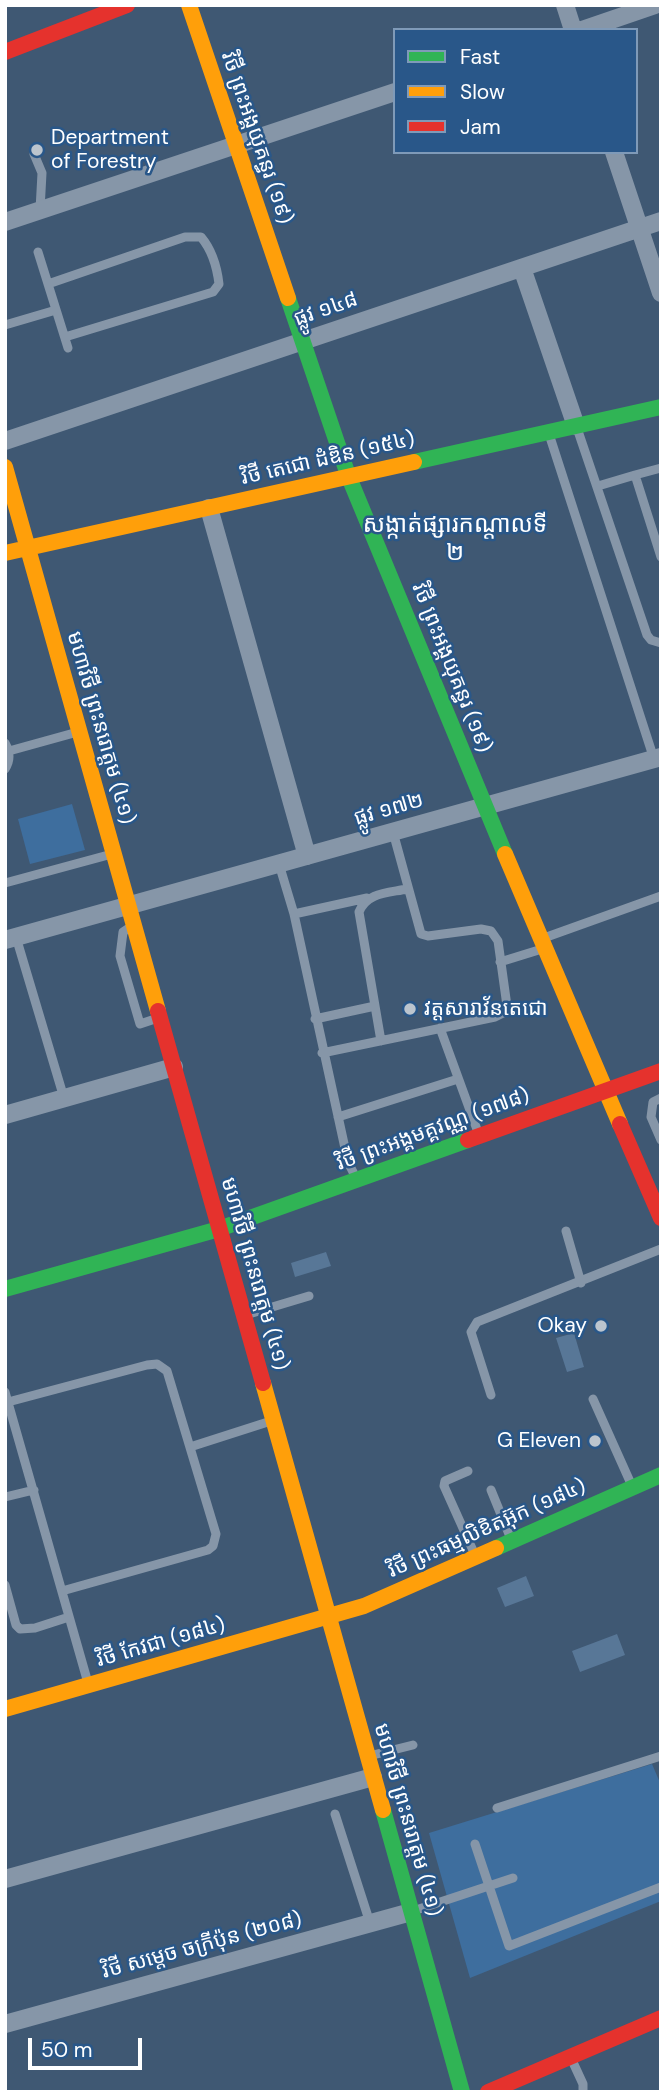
<!DOCTYPE html>
<html>
<head>
<meta charset="utf-8">
<style>
  body { margin:0 }
  #map { position:relative; width:666px; height:2097px; overflow:hidden; background:#3f5873; font-family:"DM Sans",sans-serif }
  canvas { display:block }
  .frame { position:absolute; inset:0; border:7px solid #fff; pointer-events:none }
  .legend { position:absolute; left:393px; top:28px; width:245px; height:126px; box-sizing:border-box; background:#295789; border:2px solid #7f9ab8; margin:0; padding:9px 12px; list-style:none; font-size:21px; color:#fff }
  .legend li { display:flex; align-items:center; gap:14px; height:35px }
  .legend b { width:35px; border:2px solid #7f9ab8 }
  .scale { position:absolute; left:28px; top:2038px; width:114px; height:32px; box-sizing:border-box; border:4px solid #fff; border-top:0; padding-left:9px; font-size:21px; line-height:24px; white-space:nowrap; color:#fff; -webkit-text-stroke:5px #295789; paint-order:stroke }
</style>
</head>
<body>
<div id="map">
<canvas width="666" height="2097"></canvas>
<div class="frame"></div>
<ul class="legend">
<li><b style="height:9px;background:#30b455"></b>Fast</li>
<li><b style="height:9px;background:#ff9f0a"></b>Slow</li>
<li><b style="height:9px;background:#e5322d"></b>Jam</li>
</ul>
<div class="scale">50 m</div>
</div>
<script>
const c = document.querySelector('canvas').getContext('2d');
c.lineJoin = 'round';
function fillPath(path, color) { c.fillStyle = color; c.fill(path, 'evenodd'); }
function stroke(path, color, width, dash) { c.strokeStyle = color; c.lineWidth = width; c.lineCap = dash ? 'butt' : 'round'; c.setLineDash(dash || []); c.stroke(path); }
function write(font, color, halo, rows, align = 'center') {
  c.font = font + ' "DM Sans","Noto Sans Khmer",sans-serif'; c.lineWidth = 5; c.setLineDash([]); c.textBaseline = 'middle'; c.strokeStyle = halo; c.fillStyle = color; for (const [text, x, y, turn = 0] of rows) {
    c.save(); c.translate(x, y); c.rotate((+turn || 0) * Math.PI / 180); c.textAlign = isNaN(turn) ? turn : align; if (halo) c.strokeText(text, 0, 0); c.fillText(text, 0, 0); c.restore();
  }
}
fillPath(new Path2D(`
  M72,804L85,850L30,864L18,819Z
  M652,1764L661,1785V1901L470,1978L429,1833Z`), '#3e6e9e');
fillPath(new Path2D(`
  M326,1252L331,1266L295,1277L291,1263Z
  M574,1333L584,1367L567,1372L556,1338Z
  M526,1576L534,1596L505,1607L497,1588Z
  M617,1634L625,1655L580,1672L572,1651Z`), '#587797');
stroke(new Path2D(`
  M34,154L42,173L40,210
  M38,252L68,348
  M48,284L185,237H201C212,250 217,267 219,284L213,292L65,337
  M5,325L56,310
  M577,428L647,635L651,640L661,643
  M549,434L654,759
  M635,475L661,468
  M598,486L635,475L661,557
  M5,743C10,752 11,760 5,769
  M9,751L74,733
  M279,864L294,914L348,1162L356,1178
  M5,883L112,854
  M294,914L367,898
  M129,928L123,932L120,956L140,1024L155,1019
  M16,937L64,1098
  M541,939L661,896
  M500,962L542,949
  M315,1019L375,1006
  M440,1028L479,1135
  M381,1041L359,912C367,892 388,893 407,889
  M322,1053L495,1017L503,1013L507,1006L498,941L491,931L481,929L428,936L421,934L393,832
  M661,1098L653,1102L651,1117L661,1140
  M338,1117L458,1079
  M566,1231L581,1283
  M249,1314L309,1296
  M5,1392L88,1683
  M491,1395L471,1332L477,1322L661,1249
  M593,1399L632,1486
  M8,1402L147,1365L157,1364L167,1371L216,1534L213,1546L208,1550L62,1591
  M190,1447L271,1421
  M468,1471L445,1481L444,1486L475,1555
  M491,1490L511,1539
  M5,1497L34,1490
  M5,1585L16,1625L20,1629L35,1628L69,1617
  M373,1755L413,1745
  M497,1808L661,1756
  M335,1814L370,1923
  M475,1844L509,1946L661,1887
  M416,1910L513,1878
  M571,2058L583,2084V2092`), '#8696a8', 9);
stroke(new Path2D(`
  M565,5L573,30
  M582,30L655,5
  M614,152L661,293
  M5,222L395,92
  M522,268L576,426
  M5,441L661,221
  M209,508L307,856
  M5,940L661,757
  M5,1115L174,1067
  M5,1879L373,1777
  M5,2024L411,1912`), '#8696a8', 18);
stroke(new Path2D(`
  M288,298L348,475L505,854
  M414,462L661,407
  M5,1289L219,1229L468,1140
  M496,1548L661,1475
  M383,1810L462,2092`), '#30b455', 16);
stroke(new Path2D(`
  M189,5L288,298
  M5,467L158,1011
  M5,553L414,462
  M505,854L620,1124
  M263,1383L383,1810
  M5,1709L364,1606L496,1548`), '#ff9f0a', 16);
stroke(new Path2D(`
  M5,52L127,5
  M158,1011L263,1383
  M620,1124L661,1218
  M468,1140L661,1071
  M488,2092L661,2018`), '#e5322d', 16);
for (const [x, y, r, color] of [
  [37,150,7,"#bcc5ce"],
  [410,1009,7,"#bcc5ce"],
  [601,1326,7,"#bcc5ce"],
  [595,1441,7,"#bcc5ce"]
]) { const dot = new Path2D(); dot.arc(x, y, r, 0, 2 * Math.PI); c.fillStyle = color; c.fill(dot); stroke(dot, '#295789', 2.5); }
write('21px', '#fff', '#295789', [
  ["Department",51,138],
  ["of Forestry",51,162],
  ["វត្តសារាវ័នតេជោ",424,1009],
  ["Okay",587,1326,"right"],
  ["G Eleven",581,1441,"right"]
], 'left');
write('21px', '#fff', '#295789', [
  ["វិថី ព្រះអង្គយុគន្ធរ (១៩)",256,138,71],
  ["ផ្លូវ ១៤៨",326,310,-19],
  ["វិថី តេជោ ដំឌិន (១៥៤)",328,459,-13],
  ["វិថី ព្រះអង្គយុគន្ធរ (១៩)",451,668,68],
  ["មហាវិថី ព្រះនរោត្តម (៤១)",100,728,74],
  ["ផ្លូវ ១៧២",389,810,-16],
  ["វិថី ព្រះអង្គមគ្គវណ្ណ (១៧៨)",433,1130,-20],
  ["មហាវិថី ព្រះនរោត្តម (៤១)",254,1274,74],
  ["វិថី ព្រះធម្មលិខិតអ៊ុក (១៨៤)",487,1529,-24],
  ["វិថី កែវជា (១៨៤)",161,1643,-16],
  ["មហាវិថី ព្រះនរោត្តម (៤១)",407,1820,74],
  ["វិថី សម្តេច ចក្រីប៉ុន (២០៨)",202,1946,-15]
]);
write('24px', '#fff', '#295789', [
  ["សង្កាត់ផ្សារកណ្ដាលទី",455,526],
  ["២",455,554]
]);
</script>
</body>
</html>
